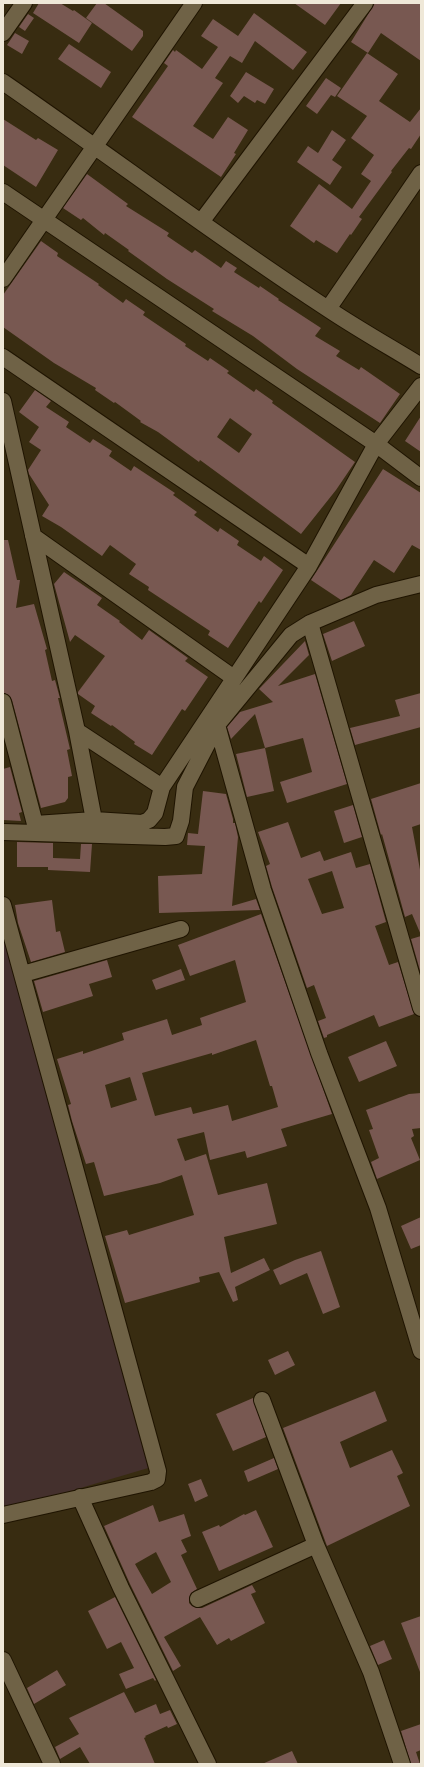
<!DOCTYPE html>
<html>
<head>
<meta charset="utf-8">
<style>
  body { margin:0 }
  #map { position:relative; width:424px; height:1767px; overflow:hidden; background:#382c11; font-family:"Source Serif 4",serif }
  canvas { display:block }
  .frame { position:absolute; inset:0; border:4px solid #efe8d8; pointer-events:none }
</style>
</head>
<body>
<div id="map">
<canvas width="424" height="1767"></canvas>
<div class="frame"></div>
</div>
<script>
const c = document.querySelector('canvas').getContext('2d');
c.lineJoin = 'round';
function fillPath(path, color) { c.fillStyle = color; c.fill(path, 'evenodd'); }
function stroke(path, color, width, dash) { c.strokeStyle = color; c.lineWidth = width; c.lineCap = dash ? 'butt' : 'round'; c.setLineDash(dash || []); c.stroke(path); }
fillPath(new Path2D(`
  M3,921L155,1466L3,1511Z`), '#44302d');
fillPath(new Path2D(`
  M39,3H60L73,11L74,10L92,23L79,43L33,13Z
  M97,3H104L143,31V36L132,51L86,18Z
  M294,3H341L325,25Z
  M375,3H421V61L381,33L368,53L351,42Z
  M254,13L307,52L293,70L255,41L242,63L230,56L215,78L223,83L193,126L213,139L228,117L248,130L234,153L236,154L221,177L132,117L168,66L164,63L173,50L175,52L176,50L202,69L218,47L201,36L213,19L238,36Z
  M28,14L34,18L25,31L19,27Z
  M15,33L29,41L22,54L7,45Z
  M69,44L111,72L101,88L58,59Z
  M367,53L398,74L379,101L410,122L421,108V134L411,149L409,148L391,171L392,172L359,217L362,219L351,235L350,234L337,253L316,240L314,243L290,226L319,184L352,209L371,181L361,174L374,155L351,138L367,116L337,96Z
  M246,72L274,89L265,104L257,100L255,103L244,96L238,103L230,96Z
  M326,78L341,88L335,97L331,95L317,114L306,106Z
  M3,119L36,140L38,138L58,150L36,187L3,165Z
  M332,130L346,140L332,160L342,167L330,185L297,162L308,146L318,153Z
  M87,174L128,204L126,206L169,233L167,236L192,253L195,250L221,268L226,261L237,268L234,272L259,288L260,286L279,299L278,300L321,328L315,336L340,351L336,356L359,370L361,367L400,394L380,423L297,369L253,336L212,311L214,309L167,279L128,251L129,250L105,233L104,235L83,218L81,220L63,208Z
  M41,241L58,253L57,256L99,284L98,285L123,303L126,299L145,312L143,315L186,344L185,346L208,361L210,358L229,371L227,373L254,392L256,389L273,401L272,403L355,462L336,490L301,534L200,460L199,462L158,432L140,422L141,421L115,402L114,403L95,390L96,388L54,363L3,327V295ZM230,418L252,434L239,453L217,437Z
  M35,390L51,401L46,407L69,422L66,427L90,443L93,439L112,451L109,456L131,471L134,466L175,493L173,495L197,512L194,515L218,532L220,528L239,541L237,545L261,561L264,556L283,570L261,603L259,601L228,648L208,635L210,631L148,590L149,587L129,574L136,564L110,545L102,556L61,527L42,516L49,505L29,474L28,470L41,450L29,442L39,427L19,412Z
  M421,416V452L405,441Z
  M383,469L421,493V550L412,545L394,573L374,560L351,595L341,600L311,580Z
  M3,540H8L17,580H20L16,608L34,604L47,649L45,650L52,681L55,680L58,691L60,698H58L70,749L67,750L72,776L68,777V798L65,802L41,808L12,700L9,695L4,693L3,688Z
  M64,572L102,598L97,605L120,621L119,622L142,640L149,630L188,658L185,661L208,677L185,711L182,709L152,755L134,744L135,742L112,725L111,726L91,713L95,706L78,694V692L105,656L75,635L70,642L54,584Z
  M354,621L365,646L332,661L323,634Z
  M305,641L309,655L278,686L315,674L347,784L287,803L280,782L312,772L303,738L265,748L255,714L231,739L227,727L240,712L273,702L259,689Z
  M421,693V727L355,745L350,728L400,716L395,700Z
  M265,748L274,791L247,797L236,754Z
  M10,767L22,812L19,813L21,821L3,820V769Z
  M421,783V824L412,827L421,875V935L412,914L405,917L382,834L381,835L371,799Z
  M203,791L226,794L233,819V823H235L238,837L232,906L256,899L260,910L159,913L158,876L202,874L205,846L187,845L188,833L198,834Z
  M353,805L362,837L344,843L334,811Z
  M288,822L301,858L320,851L324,861L351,852L356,868L370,864L386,922L375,926L389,965L398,962L414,1014L379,1027L374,1015L327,1035V1037L324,1038L318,1021L326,1018L314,985L307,988L272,887L266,866L270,864L258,832ZM332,871L344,908L322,914L308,879Z
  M17,842L53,843V858L80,859L81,844H92L90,872L48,870V867H17Z
  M52,900L56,932L60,931L65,952L31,962L18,923L15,905Z
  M261,914L332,1114L281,1129L287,1146L247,1158L245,1151L210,1160L204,1132L177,1139L185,1161L206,1154L218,1195L267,1183L277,1224L224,1237L231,1273L264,1258L270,1270L235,1287L238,1300L233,1302L219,1272L199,1277L200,1282L125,1303L105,1236L127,1230L129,1235L194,1215L182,1175L160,1183L104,1196L94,1162L86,1164L72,1121L68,1105L71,1104L57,1059L83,1051V1054L124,1040L122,1033L167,1019L172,1035L202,1025L200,1018L246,1002L235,960L190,976L178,945ZM256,1040L270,1086H272L278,1107L232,1121L228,1105L193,1114L191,1107L155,1116L142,1073L212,1053V1055ZM130,1077L137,1100L111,1108L105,1085Z
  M421,936V974L411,939Z
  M107,960L112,977L89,984L93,996L43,1012L34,981Z
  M181,969L185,980L156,990L152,980Z
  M386,1041L397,1066L359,1082L348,1057Z
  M421,1093V1128L412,1129L414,1136L411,1138L420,1160L377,1179L371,1162L379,1158L369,1130L373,1129L366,1110L409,1094Z
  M421,1217V1245L411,1249L401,1226Z
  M321,1251L340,1307L323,1314L307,1273L280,1285L273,1270L295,1260Z
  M288,1351L295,1365L275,1375L268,1360Z
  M375,1391L387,1421L340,1442L350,1468L392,1450L403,1473L397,1476L410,1506L327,1546L283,1428Z
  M253,1398L266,1437L233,1451L216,1414Z
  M274,1458L278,1469L248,1482L244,1471Z
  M201,1479L208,1496L195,1502L188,1484Z
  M153,1505L159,1522L184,1514L191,1536L181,1540L187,1552L181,1555L197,1589L191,1593L189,1598V1603L192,1606L197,1608H202L252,1585L256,1592L251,1594L265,1623L231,1641L229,1638L217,1645L200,1617L164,1637L181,1666L173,1671L130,1584L104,1526ZM156,1552L171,1582L152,1594L135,1564Z
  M256,1510L273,1547L219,1571L202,1532L219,1525L220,1527L244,1514L245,1515Z
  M115,1597L156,1680L155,1681L153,1678L126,1689L119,1674L134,1668L121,1642L107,1649L88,1611Z
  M421,1616V1672H420L401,1623Z
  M384,1640L392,1659L378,1665L370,1646Z
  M57,1670L66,1685L34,1704L27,1688Z
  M124,1692L135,1713L156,1704L160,1714L170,1710L177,1724L168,1728L167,1726L145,1736L146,1737L144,1738L155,1764H90L80,1747L60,1759L55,1747L79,1734L69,1718Z
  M421,1724V1750L416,1752L420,1764H411L401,1731Z
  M292,1751L298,1764H262Z`), '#785851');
const minor = new Path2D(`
  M3,33L24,3
  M3,82C112,157 217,237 328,309C358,329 390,347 421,366
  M3,192L376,444L421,478
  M201,222L365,3
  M3,279L194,3
  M328,309L421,173
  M3,357L309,566
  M3,401L77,731L94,820
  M33,536L234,678
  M310,623L421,1008
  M3,702L35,824L94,820L142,823L149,820L155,813L162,787L309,566L376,444L421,386
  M217,725L263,890L319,1053L378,1208L421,1351
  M77,731L162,787
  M3,832L165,837L176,836L181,821L185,787L217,725L291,635L310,623L376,595L421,584
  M3,905L158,1471L157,1479L151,1482L3,1515
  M23,974L181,929
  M262,1400L316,1545L371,1672L402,1764
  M80,1497L121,1588L208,1764
  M198,1599L316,1545
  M3,1660L52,1764`);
stroke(minor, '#1f1400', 18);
stroke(minor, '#6f6246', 16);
</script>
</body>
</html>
